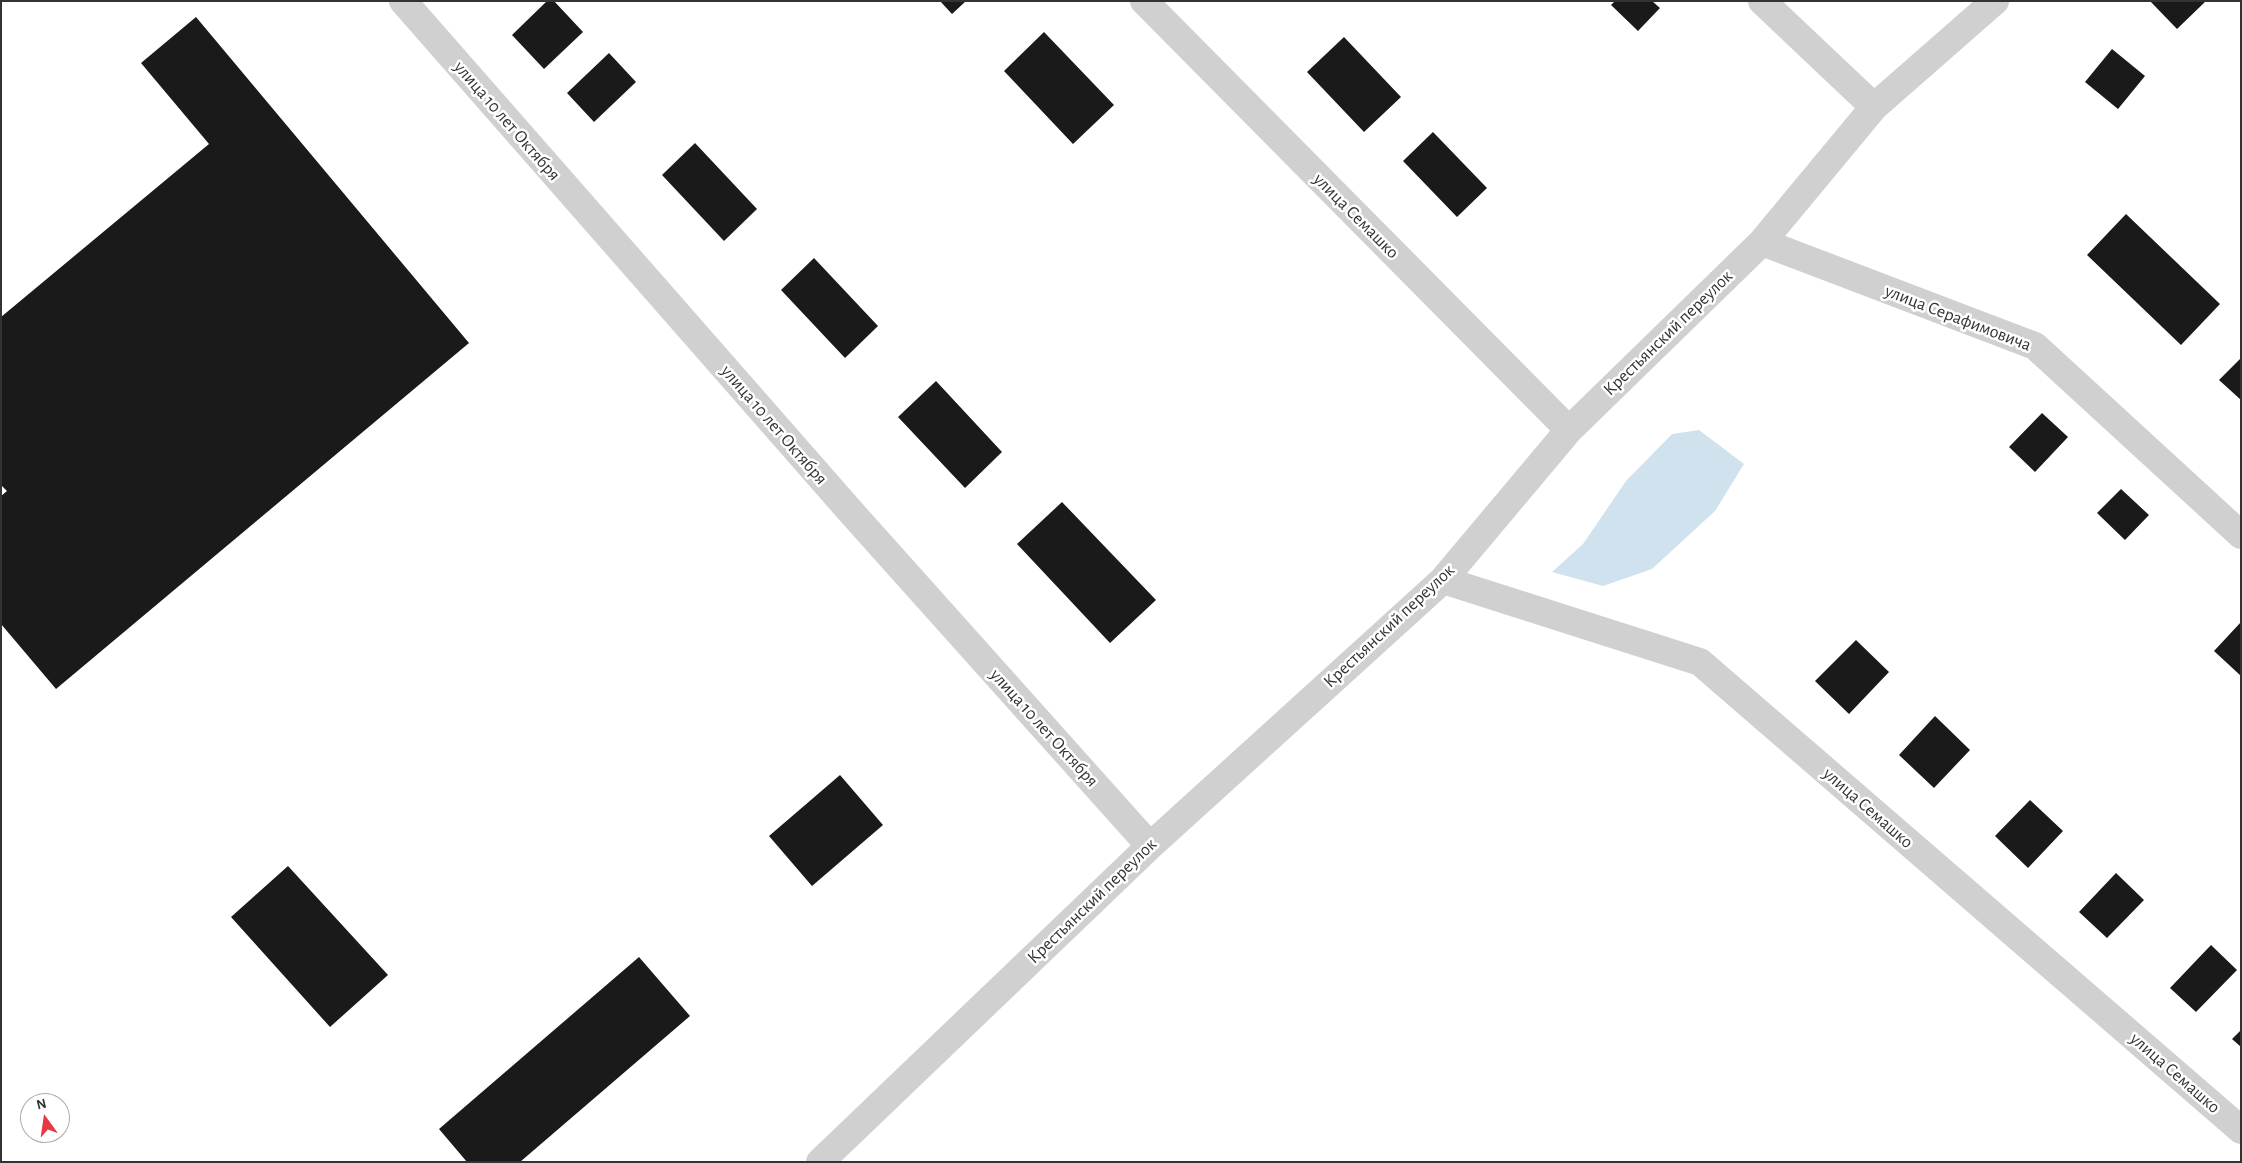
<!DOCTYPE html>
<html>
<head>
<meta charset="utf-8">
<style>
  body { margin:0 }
  #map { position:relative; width:2242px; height:1163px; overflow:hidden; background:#fff; font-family:"Alegreya Sans",sans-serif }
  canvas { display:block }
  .frame { position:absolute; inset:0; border:2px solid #333; pointer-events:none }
  .north { position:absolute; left:20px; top:1093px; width:50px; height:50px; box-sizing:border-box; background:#fff; border:1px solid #adadad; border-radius:50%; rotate:346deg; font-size:14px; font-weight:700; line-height:20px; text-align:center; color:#333 }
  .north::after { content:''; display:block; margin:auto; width:18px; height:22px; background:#e63946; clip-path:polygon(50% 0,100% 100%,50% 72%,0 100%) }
</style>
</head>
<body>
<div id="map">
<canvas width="2242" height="1163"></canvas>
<div class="frame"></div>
<div class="north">N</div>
</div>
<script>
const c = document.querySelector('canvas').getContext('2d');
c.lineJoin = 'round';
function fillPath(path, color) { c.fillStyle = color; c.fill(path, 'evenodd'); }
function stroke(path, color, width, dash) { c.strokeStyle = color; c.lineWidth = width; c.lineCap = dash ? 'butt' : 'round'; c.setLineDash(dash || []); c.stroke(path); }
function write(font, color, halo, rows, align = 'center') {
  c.font = font + ' "Alegreya Sans",sans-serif'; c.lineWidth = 5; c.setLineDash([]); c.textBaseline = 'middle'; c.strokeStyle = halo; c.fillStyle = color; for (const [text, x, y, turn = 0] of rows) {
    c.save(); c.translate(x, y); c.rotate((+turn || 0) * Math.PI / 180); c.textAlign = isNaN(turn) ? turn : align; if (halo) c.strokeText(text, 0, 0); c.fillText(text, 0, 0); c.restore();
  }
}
fillPath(new Path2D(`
  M1699,430L1744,464L1715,511L1652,569L1603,586L1552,572L1583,544L1626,481L1672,434Z`), '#cfe2ee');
fillPath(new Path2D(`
  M547,1H554L583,32L544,69L512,35Z
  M940,1H966L952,14Z
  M1615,1H1652L1660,8L1638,31L1611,5Z
  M2150,1H2206L2177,29Z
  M196,17L469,343L56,689L1,624V496L7,491L1,485V317L209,144L141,63Z
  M1044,32L1114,105L1073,144L1004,71Z
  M1344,37L1401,97L1364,132L1307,72Z
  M2112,49L2145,76L2118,109L2085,82Z
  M609,53L636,82L594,122L567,93Z
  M1433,132L1487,188L1457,217L1403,161Z
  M695,143L757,209L724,241L662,175Z
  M2126,214L2220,304L2181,345L2087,255Z
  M814,258L878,326L845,358L781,290Z
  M2241,358V400L2219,380Z
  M936,381L1002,452L965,488L898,417Z
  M2042,413L2068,437L2035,472L2009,447Z
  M2121,489L2149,515L2125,540L2097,513Z
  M1062,502L1156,600L1110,643L1017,544Z
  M2241,622V676L2214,651Z
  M1856,640L1889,672L1849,714L1815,681Z
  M1935,716L1970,750L1934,788L1899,755Z
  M840,775L883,825L812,886L769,836Z
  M2030,800L2063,831L2028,868L1995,836Z
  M288,866L388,975L330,1027L231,917Z
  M2116,873L2144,900L2107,938L2079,912Z
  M2211,945L2237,970L2196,1012L2170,988Z
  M639,957L690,1016L520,1162H467L439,1129Z
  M2241,1030V1047L2232,1039Z`), '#1a1a1a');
stroke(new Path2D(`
  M403,1L851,512L1150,846
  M1144,1L1569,430
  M1762,1L1874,107
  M1762,242L2035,346L2241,535
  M1443,580L1700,662L2241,1130
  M820,1162L1150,846L1443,580L1569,430L1762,242L1874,107L1995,1`), '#d0d0d0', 28);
write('18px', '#333', '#fff', [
  ["улица 10 лет Октября",507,121,49],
  ["улица Семашко",1356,216,45],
  ["улица Серафимовича",1958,318,21],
  ["Крестьянский переулок",1668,333,-44],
  ["улица 10 лет Октября",774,425,49],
  ["Крестьянский переулок",1389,626,-43],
  ["улица 10 лет Октября",1044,728,48],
  ["улица Семашко",1868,808,41],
  ["Крестьянский переулок",1092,901,-44],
  ["улица Семашко",2175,1073,41]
]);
</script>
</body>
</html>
